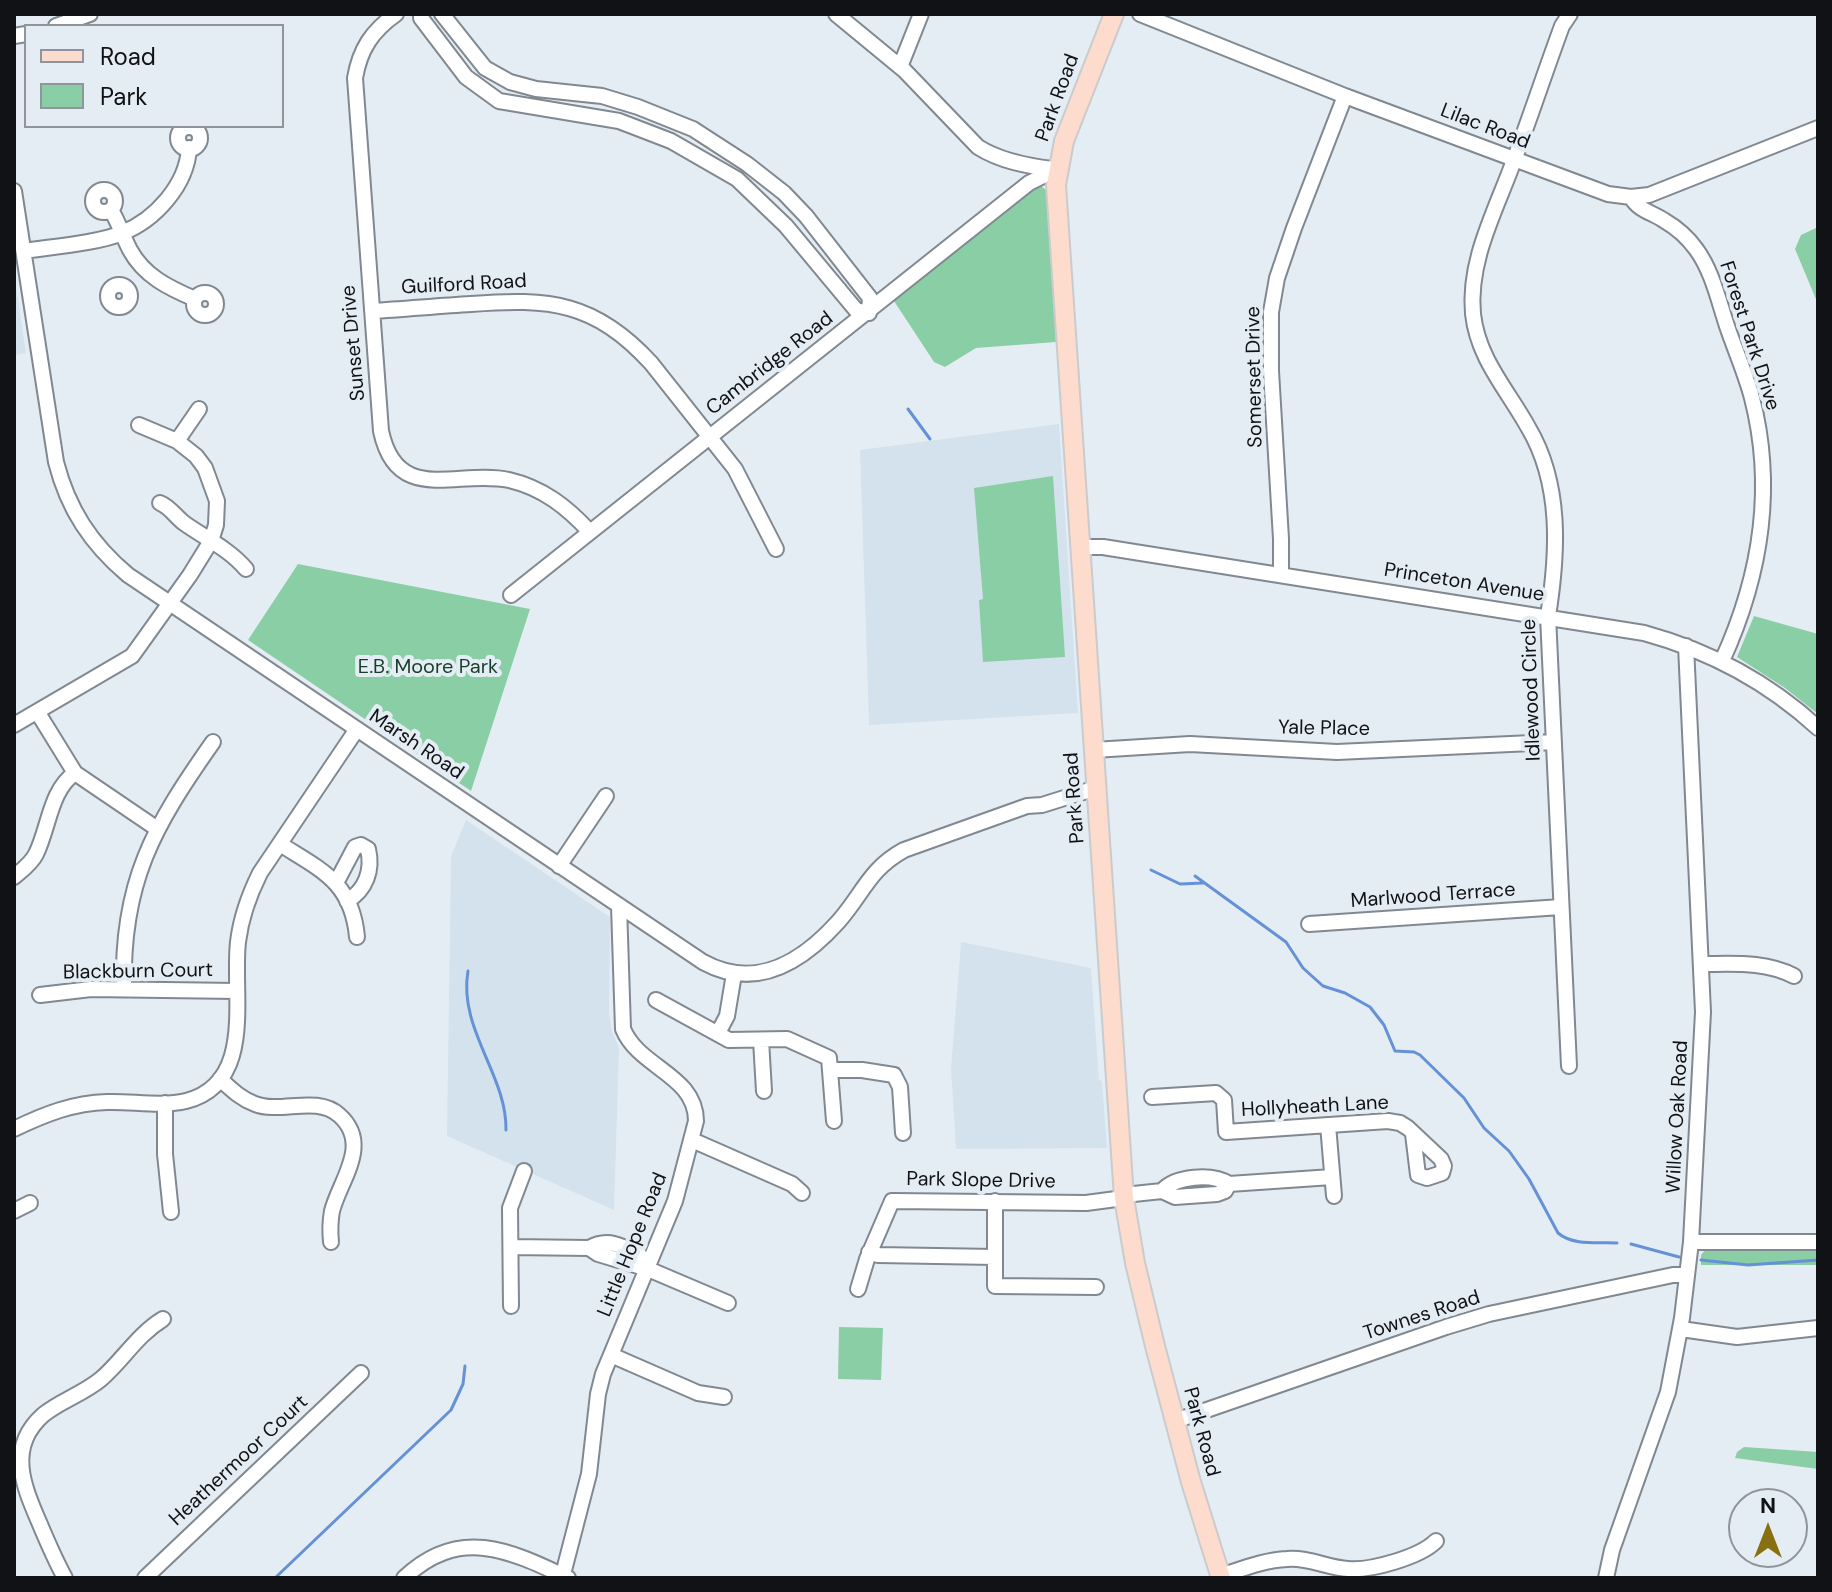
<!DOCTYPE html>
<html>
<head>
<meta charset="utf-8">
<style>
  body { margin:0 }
  #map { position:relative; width:1832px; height:1592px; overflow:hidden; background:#e5edf4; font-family:"DM Sans",sans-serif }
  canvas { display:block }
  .frame { position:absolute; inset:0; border:16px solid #101215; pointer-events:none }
  .legend { position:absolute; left:24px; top:24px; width:260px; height:104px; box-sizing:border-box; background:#e5edf4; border:2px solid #90959b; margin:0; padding:10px 14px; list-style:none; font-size:24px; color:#101215 }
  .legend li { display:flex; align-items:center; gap:16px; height:40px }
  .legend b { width:40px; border:2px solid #90959b }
  .north { position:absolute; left:1728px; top:1488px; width:80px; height:80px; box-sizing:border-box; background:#e5edf4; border:2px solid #90959b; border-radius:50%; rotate:0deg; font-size:22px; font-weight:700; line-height:32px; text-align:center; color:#101215 }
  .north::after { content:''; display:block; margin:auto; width:28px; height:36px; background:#886f10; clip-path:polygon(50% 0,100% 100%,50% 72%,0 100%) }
</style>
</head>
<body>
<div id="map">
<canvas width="1832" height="1592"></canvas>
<div class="frame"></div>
<ul class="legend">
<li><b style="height:10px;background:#fddcce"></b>Road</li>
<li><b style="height:22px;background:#8acea5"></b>Park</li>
</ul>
<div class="north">N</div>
</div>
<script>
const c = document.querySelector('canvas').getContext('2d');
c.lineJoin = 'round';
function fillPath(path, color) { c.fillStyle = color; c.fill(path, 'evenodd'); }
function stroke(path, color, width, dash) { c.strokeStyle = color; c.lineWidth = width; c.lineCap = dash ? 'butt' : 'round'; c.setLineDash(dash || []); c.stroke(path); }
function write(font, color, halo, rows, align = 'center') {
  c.font = font + ' "DM Sans",sans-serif'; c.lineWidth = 8; c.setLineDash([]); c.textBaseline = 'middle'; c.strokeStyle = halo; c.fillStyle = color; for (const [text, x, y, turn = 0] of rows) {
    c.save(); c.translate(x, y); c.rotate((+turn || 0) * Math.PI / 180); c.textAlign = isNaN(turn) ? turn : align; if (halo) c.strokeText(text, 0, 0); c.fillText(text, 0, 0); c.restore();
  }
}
fillPath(new Path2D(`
  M14,273L26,353L14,355Z
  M1059,424L1078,713L869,725L860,450Z
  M466,820L610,917L609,1014L612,1031L619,1048L614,1210L447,1136L451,856Z
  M961,942L1091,968L1099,1080L1102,1081L1107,1148L956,1149L951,1069Z`), '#d4e2ee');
fillPath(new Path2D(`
  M1041,186L1046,190L1056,342L976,348L945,367L934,362L894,301L1032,189Z
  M1818,227V304L1795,249L1801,235Z
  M1053,476L1065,657L983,662L979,600L983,599L974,488Z
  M298,564L530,609L471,791L248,640Z
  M1754,616L1818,634V714L1785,688L1737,657Z
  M1782,1249L1818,1251V1265H1701V1255L1705,1250Z
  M839,1327L883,1328L881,1380L838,1379Z
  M1744,1447L1818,1452V1469L1735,1458L1737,1452Z`), '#8acea5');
stroke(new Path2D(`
  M908,409L930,439
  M1151,870L1180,884L1203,883
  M1195,876L1286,942L1303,968L1323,986L1345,993L1370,1007L1384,1025L1395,1051L1414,1052L1420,1055L1464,1098L1484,1128L1509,1151L1529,1179L1558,1233C1573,1246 1598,1242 1617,1243
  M468,971C458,1029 507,1075 506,1130
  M1631,1244L1679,1257
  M1701,1260L1748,1265L1818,1260
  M275,1578L451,1410L463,1384L465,1366`), '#6591d6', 3);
const minor = new Path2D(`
  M396,14C372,31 360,49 355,78L381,431C397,506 457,469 509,480C543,488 567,507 590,532
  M421,14V18L466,77L499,101L619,121L671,141L737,179L786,226L856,310L869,313L870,298L806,216L784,193L747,164L693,129L638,107L602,96L536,89L510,82L485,68L442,14
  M836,14L904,70L978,147C1000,161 1027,166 1053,169
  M1140,14L1345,96L1608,194L1631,197L1649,195L1818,128
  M56,26L90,14
  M14,36L26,34
  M900,67L921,14
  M178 138a11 11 0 1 1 22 0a11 11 0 1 1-22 0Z
  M93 201a11 11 0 1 1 22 0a11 11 0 1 1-22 0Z
  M14,191L56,462C68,509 91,544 128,575L703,962C756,991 802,962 838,922C863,894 869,869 904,850L1027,806L1042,805L1096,788
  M1631,197C1639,211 1652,212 1665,221C1677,228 1688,238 1696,249C1713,272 1719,303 1728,329C1736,352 1746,375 1752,398C1775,488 1760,578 1722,661
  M111,210C119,223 123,237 130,250C144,276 169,288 195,299
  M24,251C50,247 99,243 122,233C155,220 187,185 189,148
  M108 296a11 11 0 1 1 22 0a11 11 0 1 1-22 0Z
  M194 304a11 11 0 1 1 22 0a11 11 0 1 1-22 0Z
  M372,311C405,309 438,306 471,304C550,298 595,302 651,363L735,469L776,549
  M177,441L199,409
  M160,503C170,507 175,516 184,523C205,538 229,549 246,569
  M1080,547H1103L1644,633C1710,651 1768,682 1818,728
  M1281,575V539L1271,371V312L1277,278L1294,228L1345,96
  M511,595L1029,183L1057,169
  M38,713L75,773L156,828
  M14,725L132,656L190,575L211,541L216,525L217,501L205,468L196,456L177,441L139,425
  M1094,750L1190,744L1337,752L1554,742
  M280,844C321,870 352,882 357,937
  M559,866L606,796
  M14,877C22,870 31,864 36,854C49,828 50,790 75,773
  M336,883L355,847L361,845L368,849C373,870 366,890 347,901
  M1309,924L1561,907
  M1702,964C1734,964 1765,961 1794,976
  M124,989C121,882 154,826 213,742
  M40,995L91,989L237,991
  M656,1000L729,1040L787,1039L829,1058L834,1121
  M718,1033L727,1016L734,974
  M761,1040L764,1091
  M1569,1066L1548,616C1558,553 1562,484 1528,427C1507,389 1478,359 1473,314C1468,261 1495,212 1513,163C1530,118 1545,72 1562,26L1570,14
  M832,1070H862L894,1075L900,1087L903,1133
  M220,1079C231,1089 241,1099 255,1104C281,1114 316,1095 339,1115C372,1144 340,1180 332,1211C330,1222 330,1232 331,1242
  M1152,1097L1216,1093L1224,1100L1226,1132L1388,1121L1400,1123L1408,1128L1441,1159L1444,1166L1442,1173L1427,1178L1418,1175L1413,1134
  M165,1103V1154L171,1212
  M1328,1125L1334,1196
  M14,1129C45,1114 73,1103 107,1102C132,1101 161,1107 186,1101C256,1083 232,995 238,942C241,917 249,895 260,873L357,729
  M692,1140L792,1184L802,1193
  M1162,1191C1175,1176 1212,1173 1229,1184
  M1124,1195L1162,1191L1175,1197L1217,1194L1225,1191L1229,1184L1332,1177
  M995,1201V1286L1096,1287
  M14,1211L30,1203
  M1691,1242H1818
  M511,1247L589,1248
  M869,1252L878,1255L995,1257
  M648,1269L639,1254C620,1246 608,1237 589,1248L598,1254L648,1269L728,1303
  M858,1289L867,1259L892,1201L1086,1203L1124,1198
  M511,1306L510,1208L524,1171
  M1681,1329L1737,1337L1818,1328
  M611,1355L698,1393L724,1397
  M1175,1421L1446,1327L1489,1314L1673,1275H1687
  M1220,1576C1242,1569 1264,1560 1287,1559C1308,1557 1328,1568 1348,1569C1371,1571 1420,1557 1436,1541
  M65,1578C55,1560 47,1541 39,1522C23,1485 7,1447 43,1415C60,1401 83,1394 101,1379C123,1360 137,1335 163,1319
  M145,1578L361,1373
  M404,1578C459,1526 509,1550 568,1578
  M562,1578L589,1474L598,1394L603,1374L675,1201L696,1121C696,1075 639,1068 623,1029L619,906
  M1606,1578L1612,1550L1668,1392L1682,1318L1691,1242L1703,1012L1686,646`);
const major = new Path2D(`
  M1114,14L1064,141L1056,185L1124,1198L1135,1263L1155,1346L1191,1482L1221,1578`);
stroke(minor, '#81888f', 18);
stroke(major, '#cacbcc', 22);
stroke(minor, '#fff', 14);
stroke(major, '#fddcce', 18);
write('20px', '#101215', '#e5edf4', [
  ["Park Road",1058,98,-70],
  ["Lilac Road",1485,127,21],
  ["Guilford Road",464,285,-3],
  ["Forest Park Drive",1749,336,72],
  ["Sunset Drive",354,343,-95],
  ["Cambridge Road",770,364,-38],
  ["Somerset Drive",1255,377,-91],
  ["Princeton Avenue",1464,583,9],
  ["Idlewood Circle",1532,690,-92],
  ["Yale Place",1324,729,1],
  ["Marsh Road",416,745,34],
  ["Park Road",1075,798,-94],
  ["Marlwood Terrace",1433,896,-4],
  ["Blackburn Court",138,972,-1],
  ["Hollyheath Lane",1315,1107,-3],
  ["Willow Oak Road",1678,1117,-87],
  ["Park Slope Drive",981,1181,1],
  ["Little Hope Road",633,1245,-68],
  ["Townes Road",1422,1316,-18],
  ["Park Road",1201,1432,75],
  ["Heathermoor Court",239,1461,-43]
]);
write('20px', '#183e29', '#e5edf4', [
  ["E.B. Moore Park",428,668]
]);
</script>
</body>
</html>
